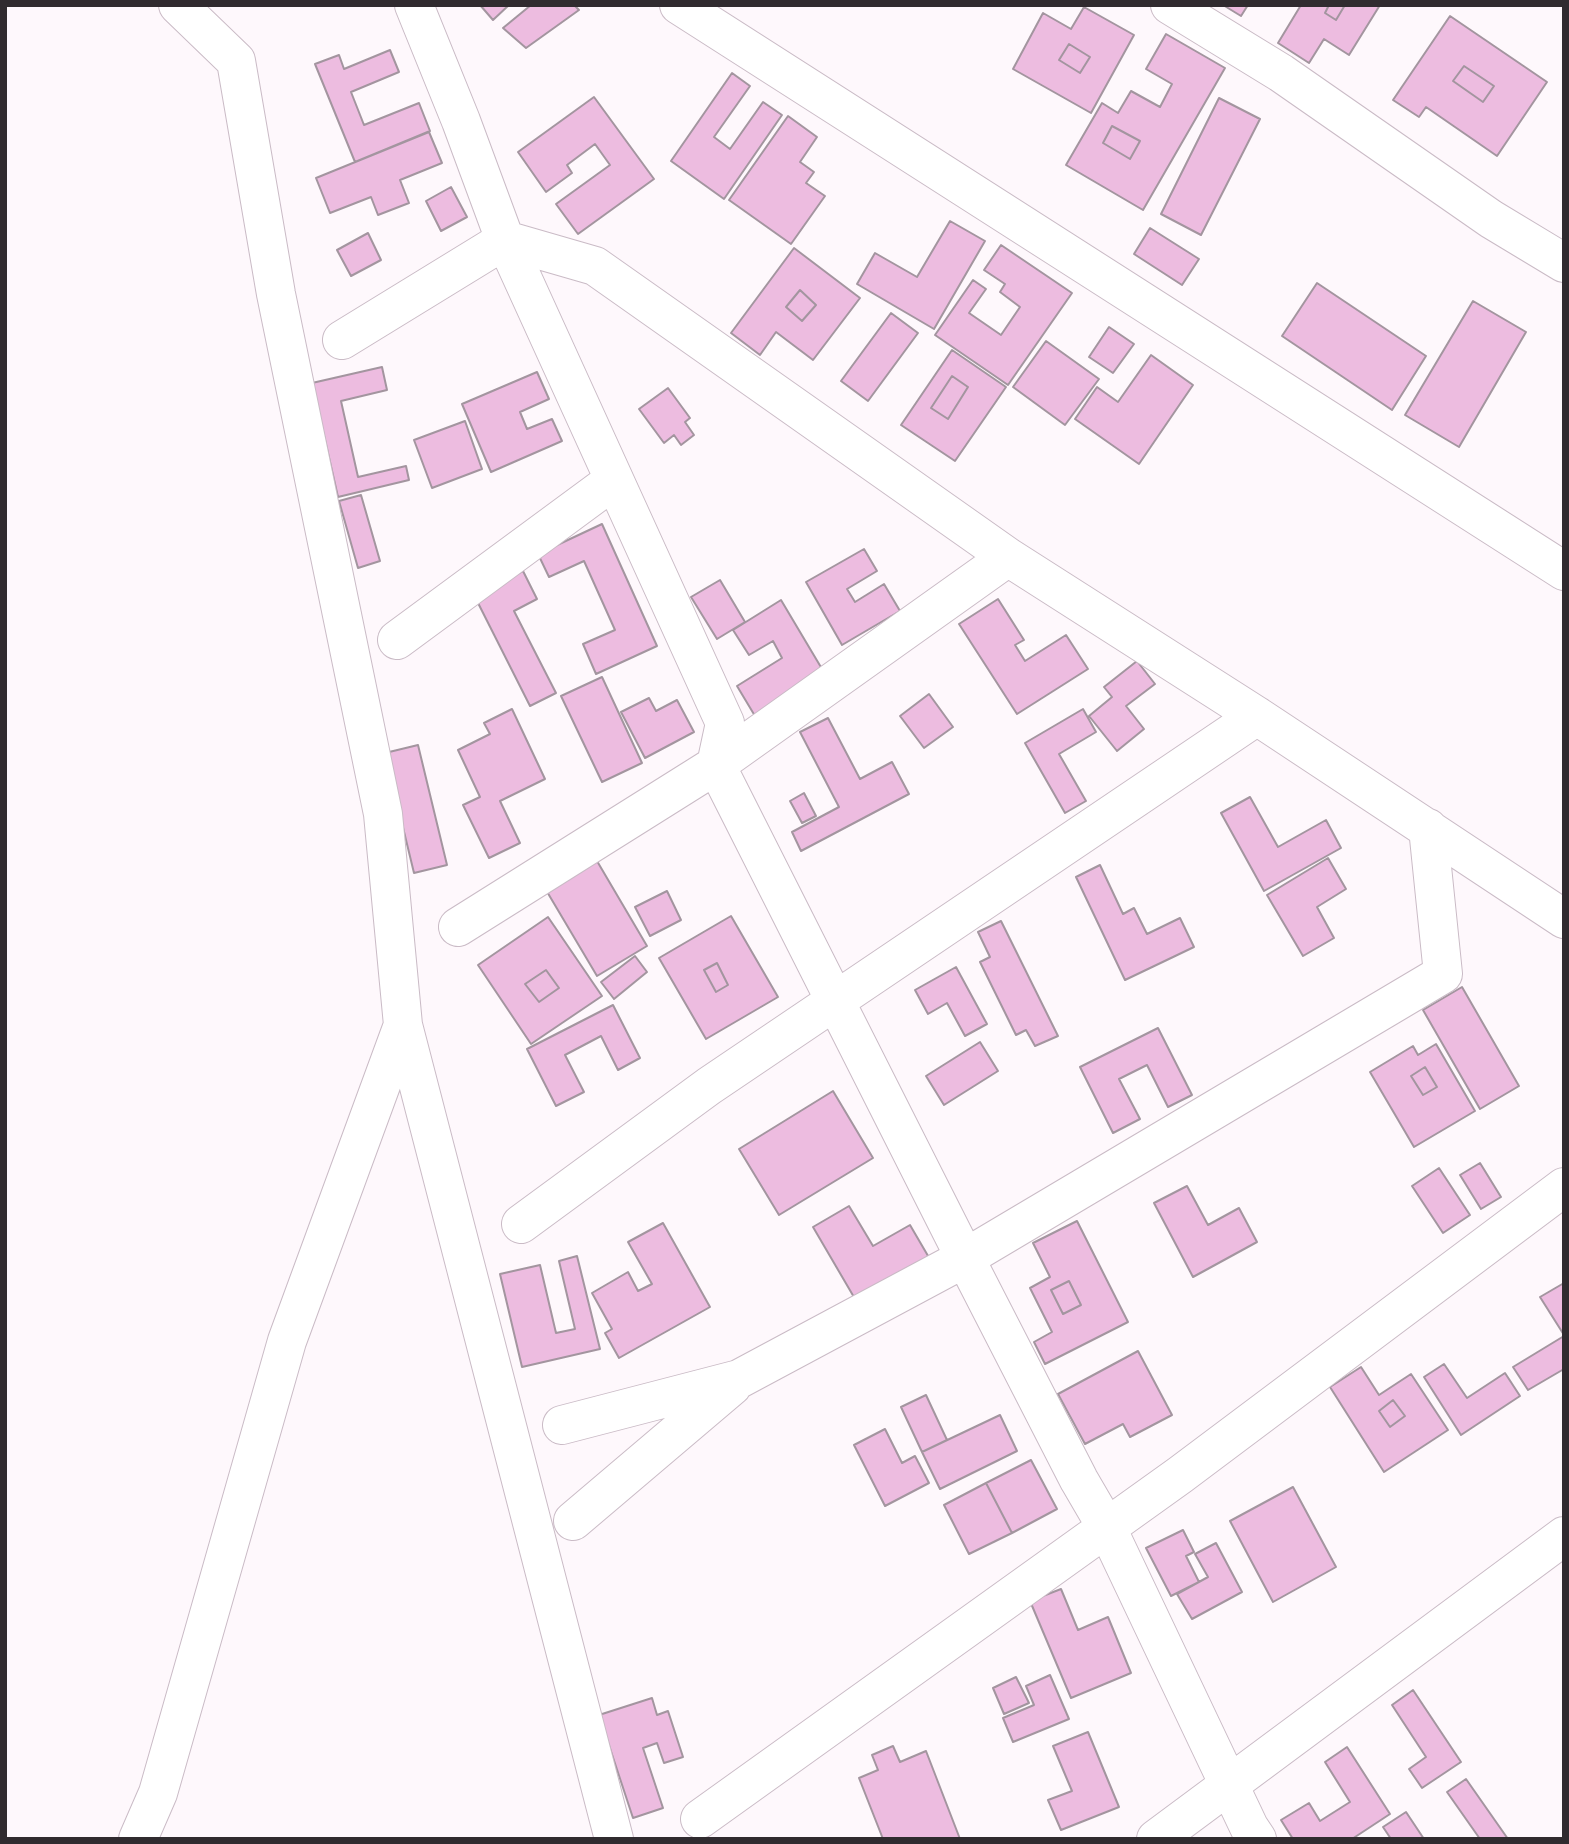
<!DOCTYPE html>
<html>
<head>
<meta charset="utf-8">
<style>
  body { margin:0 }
  #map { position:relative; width:1569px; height:1844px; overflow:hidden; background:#fef8fc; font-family:Cabin,sans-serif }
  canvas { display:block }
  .frame { position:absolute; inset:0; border:7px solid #302b2f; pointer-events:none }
</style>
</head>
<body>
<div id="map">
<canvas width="1569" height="1844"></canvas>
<div class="frame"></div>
</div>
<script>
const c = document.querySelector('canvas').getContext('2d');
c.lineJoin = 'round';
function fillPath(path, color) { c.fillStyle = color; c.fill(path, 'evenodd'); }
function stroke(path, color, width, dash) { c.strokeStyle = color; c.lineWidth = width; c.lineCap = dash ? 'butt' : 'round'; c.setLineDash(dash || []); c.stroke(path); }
const building = new Path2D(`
  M480,5H509L493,20Z
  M531,5H574L579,10L526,48L503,28Z
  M1223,5H1248L1241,16Z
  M1301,5H1329L1325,13L1336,20L1345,5H1380L1349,55L1324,39L1309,63L1278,43Z
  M1329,5H1345L1336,20L1325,13Z
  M1084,7L1134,35L1091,113L1013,69L1043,13L1071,29ZM1069,44L1090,57L1080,73L1059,60Z
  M1450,16L1547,82L1497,156L1426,107L1419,117L1393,100ZM1464,66L1494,86L1483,102L1453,81Z
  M1166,34L1225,68L1143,210L1066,165L1102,103L1118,113L1131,91L1160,107L1172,84L1146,69ZM1112,126L1140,141L1130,159L1103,143Z
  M1069,44L1090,57L1080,73L1059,60Z
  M390,50L399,72L351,92L364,125L419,103L430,131L355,162L315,64L339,55L344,69Z
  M1464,66L1494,86L1483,102L1453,81Z
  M732,73L750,86L714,137L730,149L763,102L782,115L724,199L671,161Z
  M594,97L654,179L578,234L556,204L610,165L595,144L567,165L572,173L546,192L518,152Z
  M1219,98L1260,119L1201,235L1161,214Z
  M788,116L817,137L800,162L814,172L806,183L825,196L791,244L729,200Z
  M1112,126L1140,141L1130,159L1103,143Z
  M429,132L442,163L400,180L409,203L378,215L371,197L330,213L316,178Z
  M451,187L467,217L441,231L426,201Z
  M950,221L985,241L934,329L857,284L875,253L917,277Z
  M1150,228L1199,259L1182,285L1134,254Z
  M368,233L381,260L351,276L337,250Z
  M1001,245L1072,293L1008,385L935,335L973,280L986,289L969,313L1001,335L1020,307L1000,292L1005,284L984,270Z
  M794,248L860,298L813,360L776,332L760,355L731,333ZM800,290L816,305L802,321L786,307Z
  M1317,283L1426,356L1392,410L1282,336Z
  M800,290L816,305L802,321L786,307Z
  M1473,301L1526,332L1459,447L1405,415Z
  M891,313L918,333L868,401L841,381Z
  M1109,327L1134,344L1113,373L1089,357Z
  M1046,341L1099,379L1065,425L1013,387Z
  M952,350L1006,387L955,461L901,425ZM952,376L968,387L948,419L931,408Z
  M1151,355L1193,385L1139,464L1075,419L1097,387L1118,402Z
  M382,367L387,390L341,401L358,477L406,466L409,480L338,497L312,383Z
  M537,372L549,399L520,412L527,429L552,419L562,441L491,472L462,404Z
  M952,376L968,387L948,419L931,408Z
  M668,388L690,418L685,422L694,435L681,445L674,435L664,443L639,409Z
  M465,421L482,469L432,488L414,440Z
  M361,495L380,561L358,568L339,501Z
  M602,524L657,646L596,674L583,644L615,630L584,561L549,577L538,554Z
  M864,549L877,571L847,589L855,602L884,584L900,611L842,645L806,582Z
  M523,571L537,599L514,611L556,693L530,706L474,595Z
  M720,580L745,622L717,639L691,597Z
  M998,599L1024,640L1015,645L1025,661L1066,635L1088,669L1017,714L959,624Z
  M781,600L828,679L758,721L737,686L782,658L773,641L749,655L733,630Z
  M1137,661L1155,684L1126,706L1144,729L1117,751L1089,716L1112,697L1104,687Z
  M602,677L642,763L602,782L561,696Z
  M929,694L953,727L924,748L900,716Z
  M649,698L656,711L677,700L694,732L645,758L621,712Z
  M512,709L545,779L500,801L520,843L489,858L463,805L480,797L458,750L490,734L484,723Z
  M1083,709L1096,732L1059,754L1086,801L1065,813L1025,743Z
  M828,718L860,779L892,762L909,794L801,851L792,832L839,807L800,732Z
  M418,745L447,865L414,873L385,753Z
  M804,793L816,816L802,823L790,801Z
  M1250,797L1278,847L1326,820L1341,848L1264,891L1221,813Z
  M1328,858L1346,889L1317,907L1334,938L1303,956L1267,895Z
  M597,861L647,946L597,976L546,890Z
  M1100,865L1123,914L1134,908L1147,934L1180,918L1194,947L1125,980L1076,877Z
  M667,891L681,920L650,936L635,907Z
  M731,916L778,997L706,1039L659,958ZM717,963L728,985L716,992L704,970Z
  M548,917L602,996L531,1044L478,965ZM546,970L559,988L539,1002L525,984Z
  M1001,921L1058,1036L1035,1046L1026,1030L1016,1035L980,962L990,957L978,932Z
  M635,956L647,972L614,999L601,982Z
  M717,963L728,985L716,992L704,970Z
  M956,967L987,1024L965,1036L947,1003L928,1014L915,990Z
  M546,970L559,988L539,1002L525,984Z
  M1462,987L1519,1086L1480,1109L1423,1010Z
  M613,1005L640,1058L618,1070L601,1036L565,1055L584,1092L556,1106L527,1049Z
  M1158,1028L1192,1095L1168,1107L1147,1065L1119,1079L1140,1119L1113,1133L1080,1067Z
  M980,1042L998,1071L944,1105L926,1076Z
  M1436,1044L1475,1111L1414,1147L1370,1072L1413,1046L1418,1055ZM1425,1067L1437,1087L1423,1095L1411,1076Z
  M1425,1067L1437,1087L1423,1095L1411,1076Z
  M833,1091L873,1158L779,1215L739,1149Z
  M1480,1163L1501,1197L1481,1209L1460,1175Z
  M1439,1168L1470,1215L1443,1233L1412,1186Z
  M1187,1186L1208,1225L1239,1208L1257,1242L1193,1277L1154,1203Z
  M849,1206L873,1246L910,1225L931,1261L858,1304L813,1227Z
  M1077,1221L1128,1322L1045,1364L1034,1342L1052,1332L1030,1288L1050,1277L1033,1243ZM1069,1281L1081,1305L1063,1314L1051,1290Z
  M663,1223L710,1307L619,1358L605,1333L612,1329L592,1293L628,1272L638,1291L652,1284L628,1242Z
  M577,1256L600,1349L522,1367L500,1274L540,1265L556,1333L575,1329L559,1261Z
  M1069,1281L1081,1305L1063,1314L1051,1290Z
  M1564,1283V1335L1540,1297Z
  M1564,1336V1369L1528,1390L1513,1367Z
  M1138,1351L1172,1415L1130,1437L1123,1424L1085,1444L1058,1394Z
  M1444,1364L1467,1398L1505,1373L1520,1396L1461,1435L1424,1377Z
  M1361,1367L1379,1395L1411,1374L1448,1430L1384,1472L1330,1387ZM1393,1400L1405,1416L1390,1427L1379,1411Z
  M926,1395L947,1440L922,1452L901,1407Z
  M1393,1400L1405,1416L1390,1427L1379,1411Z
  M1000,1415L1017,1451L940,1489L922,1452Z
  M885,1429L902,1463L915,1456L929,1483L885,1506L854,1445Z
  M1031,1460L1057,1509L1012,1533L986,1483Z
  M986,1483L1012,1533L969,1554L944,1505Z
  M1293,1487L1336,1567L1273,1602L1230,1521Z
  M1183,1530L1194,1552L1186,1556L1199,1582L1171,1596L1146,1548Z
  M1216,1543L1242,1592L1192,1619L1177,1594L1208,1577L1195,1554Z
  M1061,1589L1078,1630L1108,1617L1131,1673L1071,1698L1030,1601Z
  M1050,1675L1069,1719L1013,1742L1003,1718L1034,1705L1026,1686Z
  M1016,1677L1029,1703L1004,1714L993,1688Z
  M1413,1690L1461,1762L1422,1788L1409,1769L1426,1757L1392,1705Z
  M652,1698L657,1715L668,1711L683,1757L664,1763L657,1743L643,1748L663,1808L633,1818L599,1715Z
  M1088,1732L1119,1807L1061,1830L1048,1800L1072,1791L1053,1746Z
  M893,1746L900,1762L926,1751L960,1839H883L859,1778L878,1770L872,1755Z
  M1347,1747L1390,1814L1352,1839H1293L1281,1820L1309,1803L1320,1821L1350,1802L1325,1762Z
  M1466,1779L1508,1839H1480L1447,1792Z
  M1406,1812L1424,1839H1391L1383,1827Z`);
fillPath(building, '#edbce0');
stroke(building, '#a3959f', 2);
const minor = new Path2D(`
  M178,5L236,61L276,294L383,814L403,1025L614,1839
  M414,5L461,121L505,240L725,723L716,765L965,1258L1079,1480L1107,1528L1249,1827L1257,1839
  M679,5L1564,571
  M1170,5L1281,73L1491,219L1564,263
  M342,340L505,240L595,266L1008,557L1257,716L1564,919
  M397,640L614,480
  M458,927L716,765L1008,557
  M521,1224L709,1086L1257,716
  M562,1425L739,1379L965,1258L1443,974L1428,828
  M573,1521L732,1386
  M700,1819L1180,1475L1564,1187
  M138,1839L158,1793L287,1341L403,1025
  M1156,1839L1564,1536`);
stroke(minor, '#cabbc6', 40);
stroke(minor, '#fff', 38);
</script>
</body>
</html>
